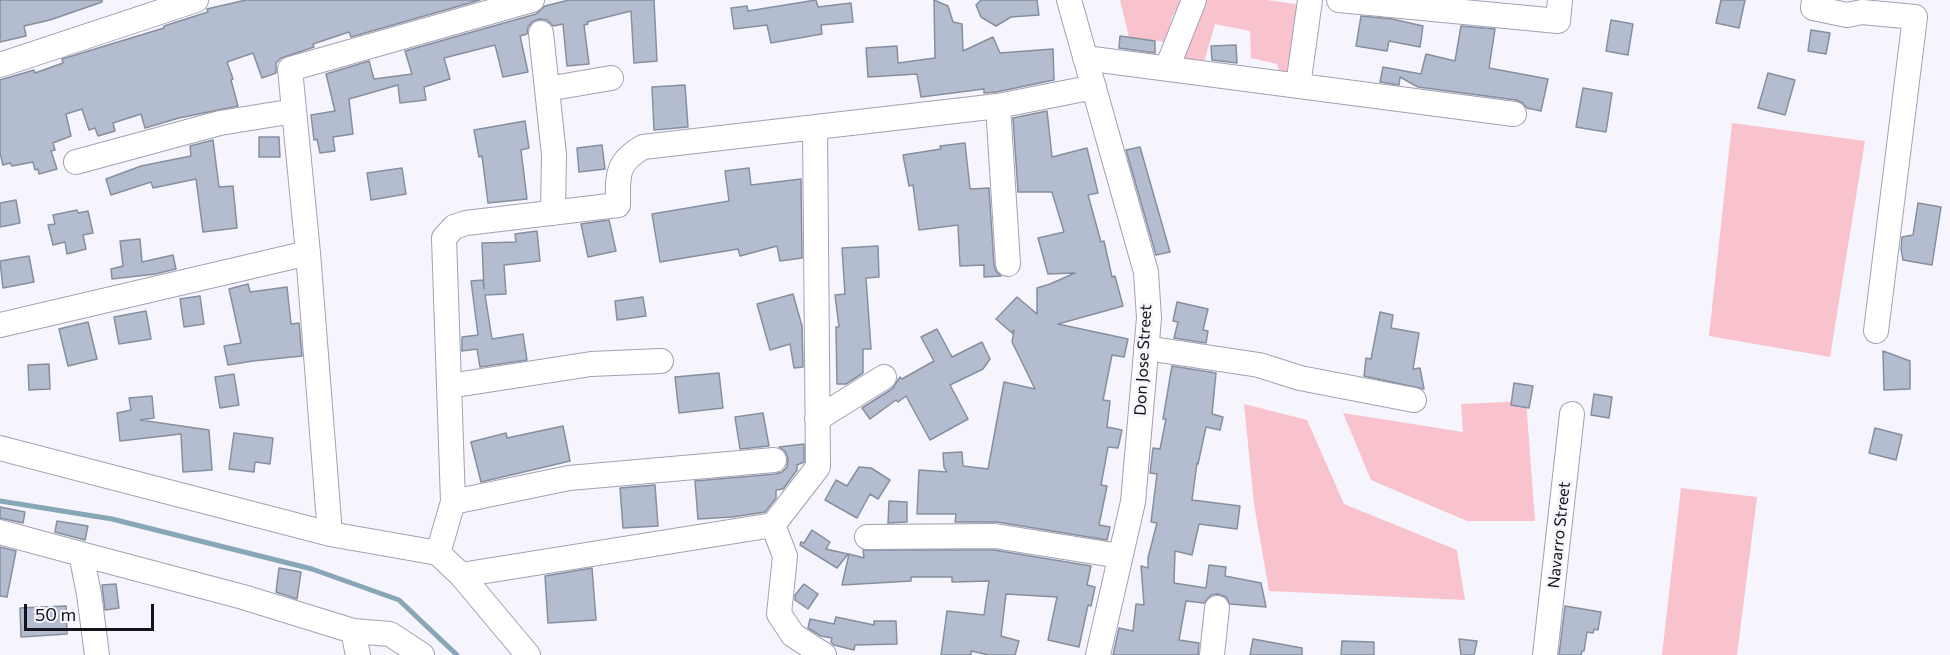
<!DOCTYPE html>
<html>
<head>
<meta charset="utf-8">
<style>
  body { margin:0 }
  #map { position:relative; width:1950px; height:655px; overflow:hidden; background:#f6f4fd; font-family:Commissioner,sans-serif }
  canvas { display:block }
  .scale { position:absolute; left:24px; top:604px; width:130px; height:27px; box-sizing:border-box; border:3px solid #141319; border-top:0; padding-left:8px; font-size:18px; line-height:21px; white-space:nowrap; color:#141319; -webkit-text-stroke:4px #f6f4fd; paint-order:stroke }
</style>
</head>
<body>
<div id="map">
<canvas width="1950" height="655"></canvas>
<div class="scale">50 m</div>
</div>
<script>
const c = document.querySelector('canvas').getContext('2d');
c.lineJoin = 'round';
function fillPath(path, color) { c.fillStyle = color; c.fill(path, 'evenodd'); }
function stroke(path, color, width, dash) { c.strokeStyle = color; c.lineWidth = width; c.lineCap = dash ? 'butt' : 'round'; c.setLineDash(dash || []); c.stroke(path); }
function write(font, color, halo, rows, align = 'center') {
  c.font = font + ' Commissioner,sans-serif'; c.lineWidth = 5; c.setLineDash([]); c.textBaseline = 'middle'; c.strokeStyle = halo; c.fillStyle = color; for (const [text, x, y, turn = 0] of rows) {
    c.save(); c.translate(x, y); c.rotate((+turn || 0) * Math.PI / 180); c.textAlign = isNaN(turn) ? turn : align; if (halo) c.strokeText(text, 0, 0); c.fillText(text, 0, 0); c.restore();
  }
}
fillPath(new Path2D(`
  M1120,0H1183L1172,17L1166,42L1129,37Z
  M1201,0H1267L1302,5L1296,74L1279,71L1277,64L1251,58L1250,31L1215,24L1204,62L1177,57Z
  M1732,123L1865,141L1830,357L1709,336Z
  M1526,401L1535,521H1467L1371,480L1343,413L1463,432L1461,404Z
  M1244,404L1307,420L1344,504L1457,550L1465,600L1269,591L1254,504Z
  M1681,488L1757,497L1737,655H1662Z`), '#f8c3cd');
stroke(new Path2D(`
  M0,501L112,519L312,569L399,600L457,655`), '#87a6b6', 5);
const building = new Path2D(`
  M0,0H102V2L50,20L24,26L26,36L0,42Z
  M246,0H480L351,37L349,32L313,44L314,47L281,58L276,63V73L262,78L253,53L227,62L233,79L231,80L238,106L179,118L145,128L141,114L113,123L115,131L98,136L95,128L89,130L82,109L66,114L71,136L53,143L55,150L51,151L57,169L39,174L38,169L35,170L33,162L12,166L10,163L3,165L0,153V80L34,70L35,73L63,63L62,59L164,28V26L208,12L207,9Z
  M569,0H654L657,61L634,63L631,11L587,22L588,24L584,25L589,64L567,66L563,24L553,26L547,20L539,19L532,22L528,27L527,34L520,36L528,72L503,77L495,45L444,58L450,79L424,87L426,100L400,103L398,85L349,99L353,134L333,137L335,151L320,153L317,139L314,140L311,115L335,111L326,74L369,61L374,79L412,74L405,51L536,14L545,6Z
  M816,0L818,7L851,3L853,22L821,25L822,34L771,43L767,25L734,29L731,8L747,6L748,11Z
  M934,0L948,6L953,22L962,24L963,51L993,37L1000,53L1053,49L1054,80L996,92L984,93V89L921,97L917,74L868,77L866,48L897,46L898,63L935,58Z
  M981,0H1037L1039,15L1011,17L996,26L981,17L976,5Z
  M1721,0H1745L1739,28L1716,23Z
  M1361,16L1392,19L1423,26L1420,47L1389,41L1387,51L1356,46Z
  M1611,20L1633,24L1628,55L1606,51Z
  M1461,26L1495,29L1489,68L1548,79L1541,111L1527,108L1523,103L1516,100L1418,87L1400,77L1399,85L1380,82L1383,67L1421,74L1426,54L1455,61Z
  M1811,30L1830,33L1826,54L1808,51Z
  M1120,36L1155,41V53L1119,48Z
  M1236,45L1237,63L1212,60L1211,46Z
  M1768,73L1795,80L1785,115L1758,108Z
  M685,85L688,127L654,130L652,87Z
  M1583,88L1612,93L1606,132L1576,127Z
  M1047,111L1052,157L1087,148L1098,193L1088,195L1101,242L1104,241L1112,277L1115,276L1123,306L1058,324L1128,339L1124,357L1112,355L1103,400L1110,401L1107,427L1122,430L1118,448L1108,447L1101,485L1107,486L1099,525L1110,527L1107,540L997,522H955L956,514H917L919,470L947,472L944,467L943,453L962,452L963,466L988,469L1004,382L1035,389L1012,342L1014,330L1012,333L996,319L1017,297L1037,314V288L1050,284L1075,273L1048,274L1038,238L1064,232L1052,192H1018L1013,118Z
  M525,121L529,148L521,150L527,199L488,203L482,156L479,157L474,130Z
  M259,137H279L280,157H259Z
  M213,140L219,187L233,186L237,228L203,232L196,179L153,188L151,182L111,195L106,179L141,166L191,156L190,146Z
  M965,143L970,189L989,188L994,265L996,271L1001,276L984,277V265L960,266L958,225L919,230L913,185L909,186L903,155L941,149L940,146Z
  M602,145L605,169L579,172L577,148Z
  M1140,147L1170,252L1156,255L1126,150Z
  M402,168L406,194L371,200L367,173Z
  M749,168L751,185L801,179L802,258L780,261L777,246L740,256L738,249L660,262L652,214L729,201L725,171Z
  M16,200L20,223L0,227V203Z
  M1918,203L1941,207L1932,265L1903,260L1901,249L1902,237L1913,235Z
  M77,210L78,213L88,211L93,233L83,235L86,249L67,254L65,242L53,245L48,225L55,224L53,215Z
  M609,220L616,251L588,257L581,224Z
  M537,231L540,261L504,265L506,294L485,295L492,339L523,334L527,360L480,367L477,349L462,351V337L478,335L471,281L483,280L484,289L482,243L516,242L515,234Z
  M140,239L142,262L173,255L176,269L155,274L112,279L111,269L123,266L120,241Z
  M878,246L879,277L866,278L871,349H863V373L846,384H837L836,327H839L835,295L845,294L842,248Z
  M29,256L34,282L3,288L0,261Z
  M248,284L250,292L287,287L291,324L299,323L302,356L253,361L228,365L224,346L241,343L229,289Z
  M793,294L802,326L803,367L794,368L790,344L770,350L757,304Z
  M200,296L204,324L184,327L180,299Z
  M643,297L646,316L617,320L615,301Z
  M1177,302L1208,309L1203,330L1208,331L1206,343L1174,338L1178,322L1173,321Z
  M146,311L151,339L119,344L114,317Z
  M1380,312L1393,315L1391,328L1419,333L1413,369L1420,368L1424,389L1364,376L1366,358L1371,359Z
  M88,322L97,359L68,366L59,329Z
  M937,329L952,357L982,342L990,359L983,369L950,385L968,419L930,440L906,396L898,402L896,400L870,419L862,408L892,389L900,377L902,379L934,361L921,337Z
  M1883,351L1910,361V389L1884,390Z
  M49,364L50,389L29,390L28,365Z
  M1172,366L1216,373L1212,414L1223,417L1220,430L1206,427L1198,464L1197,463L1192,500L1240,506L1237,529L1199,524L1192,555L1175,551L1174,583L1206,588L1209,565L1226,567L1225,576L1261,583L1266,607L1230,604L1226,597L1218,594L1211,595L1204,603L1186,601L1179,640L1199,643L1198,655H1113L1119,628L1133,631L1136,604L1144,605L1141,566L1148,568V558L1157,523L1151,522L1157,474L1150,473L1153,448L1160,449L1166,419H1163Z
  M719,373L723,408L679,413L675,377Z
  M234,374L239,405L220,408L215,377Z
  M1514,383L1533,386L1529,408L1511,405Z
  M1594,394L1612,397L1609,418L1591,415Z
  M152,396L154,418L140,420L209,430L212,470L183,472L181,434L120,441L117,413L131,410L129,398Z
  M763,413L769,446L740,449L735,417Z
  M563,426L570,461L481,482L471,442L506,433L507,438Z
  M1875,428L1902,435L1896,460L1869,453Z
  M234,433L273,438L270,464L255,462L254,472L229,469Z
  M804,444V462L797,465V470L783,489L776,490V498L765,512L732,517L698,519L695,481L776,474L782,472L787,467L788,459L785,451L779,447Z
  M859,467L871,468L890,480L878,499L870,494L857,518L825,500L836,480L847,486Z
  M655,485L658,526L623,528L620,488Z
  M889,501L907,502V522L888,523Z
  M0,507L25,512L23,523L0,518Z
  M57,521L88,526L85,540L55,532Z
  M812,530L830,542L826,549L848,554L837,568L800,545L801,542L804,543Z
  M0,547L16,551L7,597L0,596Z
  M863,550H994L1091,566L1087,585L1095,587L1091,606L1088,605L1079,647L1048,640L1057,597L1006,594L1001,636L1019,641L1015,655H989L971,651V655H941L947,611L984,615L989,581L952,582V577H911V581L842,585L849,554L864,558Z
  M279,568L301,572L297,599L276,592Z
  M592,568L596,620L548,623L545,576Z
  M116,584L119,608L105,610L102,585Z
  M804,584L818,594L808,609L795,600V595Z
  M66,606L67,634L21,637L20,608Z
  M1565,606L1601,612L1598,630L1594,629L1593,633L1587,632L1584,651H1582L1581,655H1559Z
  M836,617L874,625V621H896L897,644L855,645L854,650L834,645L831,642L832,638L821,636L808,628L810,619L834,624Z
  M1253,639L1302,648V655H1250Z
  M1459,639L1477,641L1474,655H1461Z
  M1342,641L1374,642V655H1341Z`);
fillPath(building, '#b3bdcf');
stroke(building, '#858f9f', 1.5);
const minor = new Path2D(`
  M1069,0L1146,272L1149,318L1133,502L1098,655
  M1339,0L1558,21L1560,0
  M1814,0L1813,8L1847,15L1862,12L1915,17L1876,331
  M541,33L554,155L553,213
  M1085,58L1514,114
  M0,65L196,0
  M1167,68L1194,0
  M1298,86L1310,0
  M547,89L611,78
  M998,106L1008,264
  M76,162L220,123L294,111
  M0,325L308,253
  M1146,348L1259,365L1300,378L1414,400
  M449,386L591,364L661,361
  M817,419L884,377
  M0,448L330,534L438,553L461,575L528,655
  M453,502L569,478L774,460
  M773,525L785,556L779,614L793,635L824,655
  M0,532L81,554L89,594L97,655
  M330,534L308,253L290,69L532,0
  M867,537L995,536L1120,556
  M438,553L453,502L444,238L454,227L466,223L618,205C618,176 615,163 643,147L998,106L1094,87
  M81,554L243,597L353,631
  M461,575L773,525L818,467L815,127
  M358,655L353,631L390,634L422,655
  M1212,655L1217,608
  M1545,655L1572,414`);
stroke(minor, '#a4a0b3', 26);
stroke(minor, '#fff', 24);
write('16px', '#141319', '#f6f4fd', [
  ["Don Jose Street",1143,360,-87],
  ["Navarro Street",1559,535,-84]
]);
</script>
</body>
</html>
